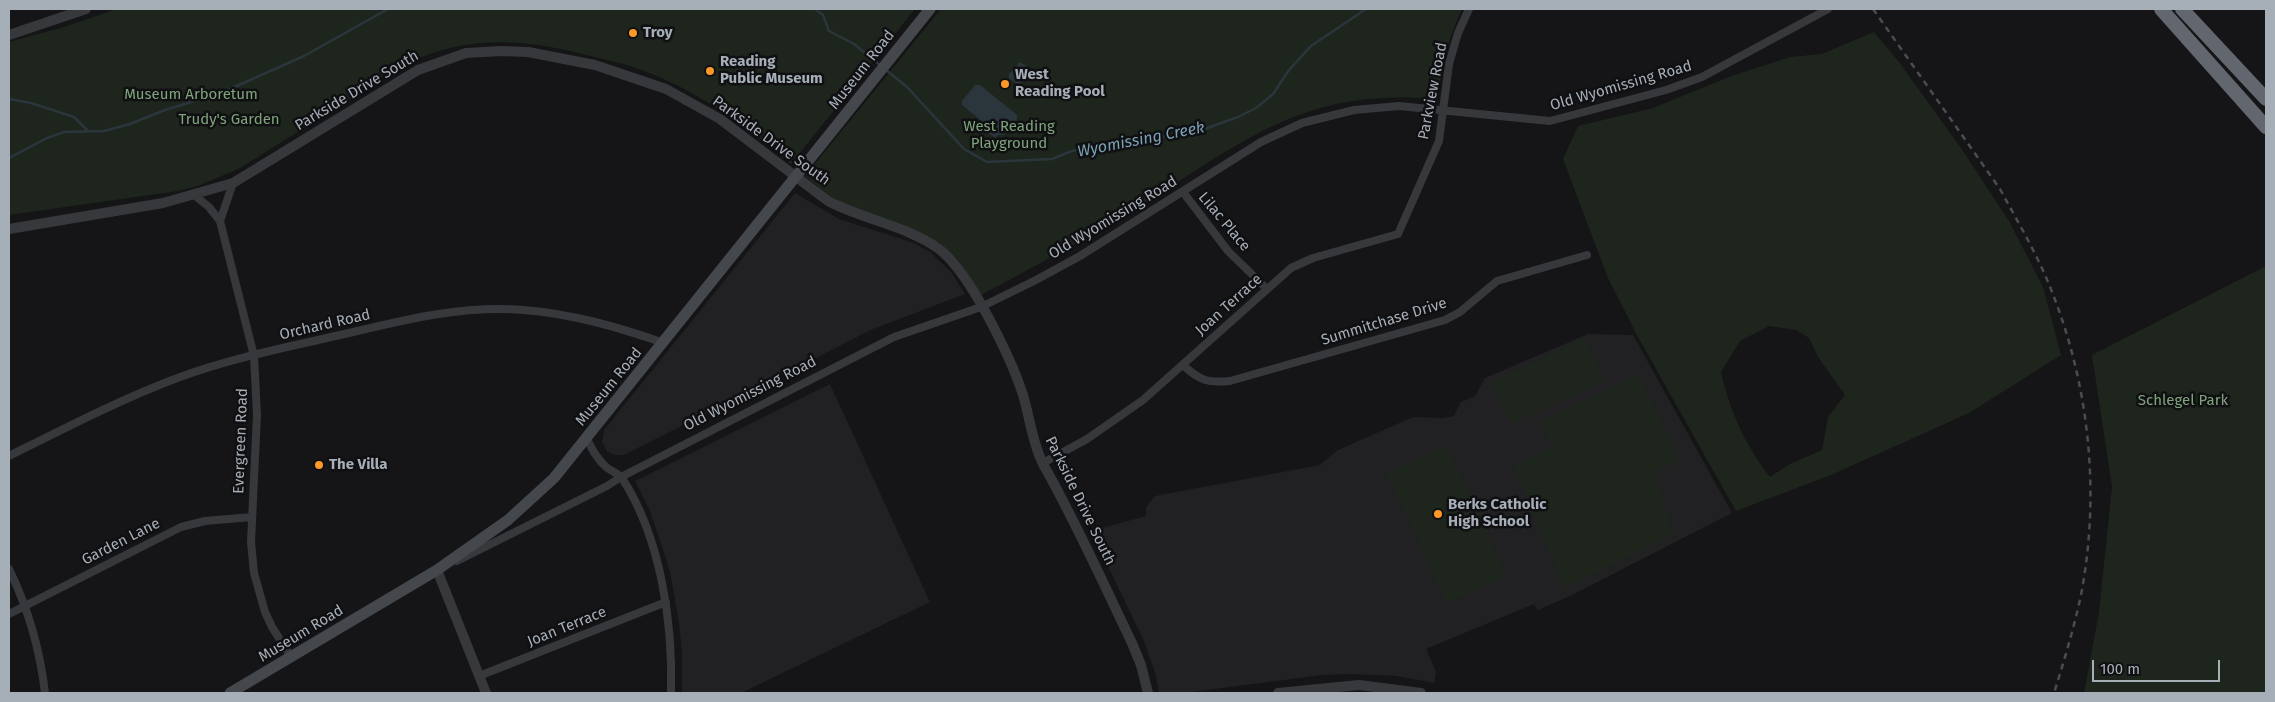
<!DOCTYPE html>
<html>
<head>
<meta charset="utf-8">
<style>
  body { margin:0 }
  #map { position:relative; width:2275px; height:702px; overflow:hidden; background:#151517; font-family:"Fira Sans",sans-serif }
  canvas { display:block }
  .frame { position:absolute; inset:0; border:10px solid #a6aeb8; pointer-events:none }
  .scale { position:absolute; left:2092px; top:660px; width:128px; height:22px; box-sizing:border-box; border:2px solid #a6aeb8; border-top:0; padding-left:6px; font-size:15px; line-height:18px; white-space:nowrap; color:#a6aeb8; -webkit-text-stroke:4px #101012; paint-order:stroke }
</style>
</head>
<body>
<div id="map">
<canvas width="2275" height="702"></canvas>
<div class="frame"></div>
<div class="scale">100 m</div>
</div>
<script>
const c = document.querySelector('canvas').getContext('2d');
c.lineJoin = 'round';
function fillPath(path, color) { c.fillStyle = color; c.fill(path, 'evenodd'); }
function stroke(path, color, width, dash) { c.strokeStyle = color; c.lineWidth = width; c.lineCap = dash ? 'butt' : 'round'; c.setLineDash(dash || []); c.stroke(path); }
function write(font, color, halo, rows, align = 'center') {
  c.font = font + ' "Fira Sans",sans-serif'; c.lineWidth = 5; c.setLineDash([]); c.textBaseline = 'middle'; c.strokeStyle = halo; c.fillStyle = color; for (const [text, x, y, turn = 0] of rows) {
    c.save(); c.translate(x, y); c.rotate((+turn || 0) * Math.PI / 180); c.textAlign = isNaN(turn) ? turn : align; if (halo) c.strokeText(text, 0, 0); c.fillText(text, 0, 0); c.restore();
  }
}
fillPath(new Path2D(`
  M795,193L839,219L914,243L930,252L951,272L965,294L873,329L624,455H614L607,451L602,442L604,430Z
  M1588,334L1633,335L1732,513L1572,595L1538,610L1534,604L1426,649L1436,672L1434,683L1396,676L1351,674L1322,675L1184,693H1159L1156,675L1143,639L1091,531L1146,516V507L1155,496L1320,465L1338,450L1413,417L1443,418L1454,416L1461,402L1475,396L1485,378Z
  M830,384L930,602L741,693H682V653L679,623L670,571L650,511L635,481Z`), '#212124');
fillPath(new Path2D(`
  M117,9H915L791,164C747,127 701,93 647,72C624,63 599,58 574,52C517,38 462,37 408,63L240,168L198,186L178,191L9,215V42L64,27Z
  M941,9H1462C1448,38 1442,67 1437,99C1391,95 1345,98 1302,114C1247,133 1187,177 1137,208C1085,239 1034,267 981,295L959,261L940,243L917,231L845,208L805,176Z
  M1874,32L1899,62L1963,151L2009,221L2043,287L2061,355L1969,413L1831,475L1736,511L1638,337L1608,278L1563,159L1578,126L1653,108L1729,77L1790,57L1822,54ZM1769,326L1796,330L1809,338L1818,357L1845,395L1828,417L1822,450L1788,465L1770,477C1745,445 1730,411 1721,372L1740,341Z
  M2266,266V693H2084L2099,612L2112,487L2092,355Z
  M1585,338L1605,380L1511,424L1491,382Z
  M1639,375L1679,460L1654,473L1674,535L1565,589L1513,466L1552,447L1540,421Z
  M1446,445L1507,576L1447,603L1387,473Z`), '#1d251d');
fillPath(new Path2D(`
  M1020,62L1030,68V71L1020,84H1017L1009,78V74Z
  M975,85H980L1017,115V119L1004,135H998L995,138L981,127L984,123L962,105V101Z`), '#2a363c');
stroke(new Path2D(`
  M815,9L823,15L829,31L854,44L880,65
  M886,70L907,87L964,149L987,162L1052,159L1072,151L1097,146L1196,132L1238,117L1256,108L1273,94L1289,70L1311,46L1366,9
  M9,99L31,103L74,117L88,131
  M9,158L47,138L64,132L104,131L130,124L165,110L221,93L304,56L388,9`), '#2a363c', 2.5);
stroke(new Path2D(`
  M1183,192L1228,251L1267,289
  M194,195L209,207L220,221L254,356L257,415L251,542L254,573L265,612L272,627L291,657
  M220,221L233,183
  M1183,365C1200,381 1208,383 1230,381L1445,320L1460,312L1497,281L1587,255
  M587,439C592,449 597,459 606,467C611,471 618,473 622,478C661,538 673,623 671,693
  M9,456C65,428 121,399 180,377C234,357 293,346 349,333C407,319 464,305 524,310C573,314 618,327 664,343
  M1043,463L1087,439L1143,400L1291,268L1313,258L1398,234L1439,141L1449,64L1458,33L1469,9
  M457,561L607,486L621,477L894,337L981,307L1036,280L1080,256L1261,142L1302,123L1354,110L1399,106L1550,121L1666,90L1702,77L1828,9
  M9,569C28,608 40,650 45,693
  M9,614L181,527L205,521L252,517
  M479,676L666,602`), '#36383c', 8);
stroke(new Path2D(`
  M9,35L86,9
  M9,229L163,203L233,183L418,70L466,53L501,51L528,52L595,65L666,89L720,119L828,201C862,219 910,227 939,249C970,272 1011,358 1023,395C1030,418 1032,442 1043,464C1076,522 1103,583 1132,643L1141,665L1148,693
  M437,570L486,693
  M1278,693L1359,685L1421,693`), '#36383c', 10);
stroke(new Path2D(`
  M230,693L437,570L508,520L554,478L930,9`), '#44474c', 11);
stroke(new Path2D(`
  M2161,9L2266,127
  M2182,9L2266,99`), '#62666e', 14);
stroke(new Path2D(`
  M1873,9L2000,189C2019,224 2040,259 2054,297C2090,391 2100,496 2081,595C2074,628 2064,661 2054,693`), '#494c51', 2.5, [6, 5]);
for (const [x, y, r, color] of [
  [633,33,5,"#fc9928"],
  [710,71,5,"#fc9928"],
  [1005,84,5,"#fc9928"],
  [319,465,5,"#fc9928"],
  [1438,514,5,"#fc9928"]
]) { const dot = new Path2D(); dot.arc(x, y, r, 0, 2 * Math.PI); c.fillStyle = color; c.fill(dot); stroke(dot, '#101012', 2); }
write('bold 15px', '#a6aeb8', '#101012', [
  ["Troy",643,33],
  ["Reading",720,62],
  ["Public Museum",720,79],
  ["West",1015,75],
  ["Reading Pool",1015,92],
  ["The Villa",329,465],
  ["Berks Catholic",1448,505],
  ["High School",1448,522]
], 'left');
write('15px', '#a6aeb8', '#101012', [
  ["Museum Road",862,70,-52],
  ["Old Wyomissing Road",1621,86,-16],
  ["Parkside Drive South",357,91,-31],
  ["Parkview Road",1433,91,-79],
  ["Parkside Drive South",771,141,36],
  ["Old Wyomissing Road",1113,218,-31],
  ["Lilac Place",1224,222,50],
  ["Joan Terrace",1229,305,-42],
  ["Summitchase Drive",1384,322,-17],
  ["Orchard Road",325,325,-13],
  ["Museum Road",609,387,-51],
  ["Old Wyomissing Road",750,394,-27],
  ["Evergreen Road",241,441,-88],
  ["Parkside Drive South",1080,501,64],
  ["Garden Lane",121,542,-27],
  ["Joan Terrace",567,627,-22],
  ["Museum Road",301,634,-31]
]);
write('15px', '#7fa47c', '#101012', [
  ["Museum Arboretum",191,95],
  ["Trudy's Garden",229,120],
  ["West Reading",1009,127],
  ["Playground",1009,144],
  ["Schlegel Park",2183,401]
]);
write('italic 16px', '#7ba1b5', '#101012', [
  ["Wyomissing Creek",1141,140,-11]
]);
</script>
</body>
</html>
